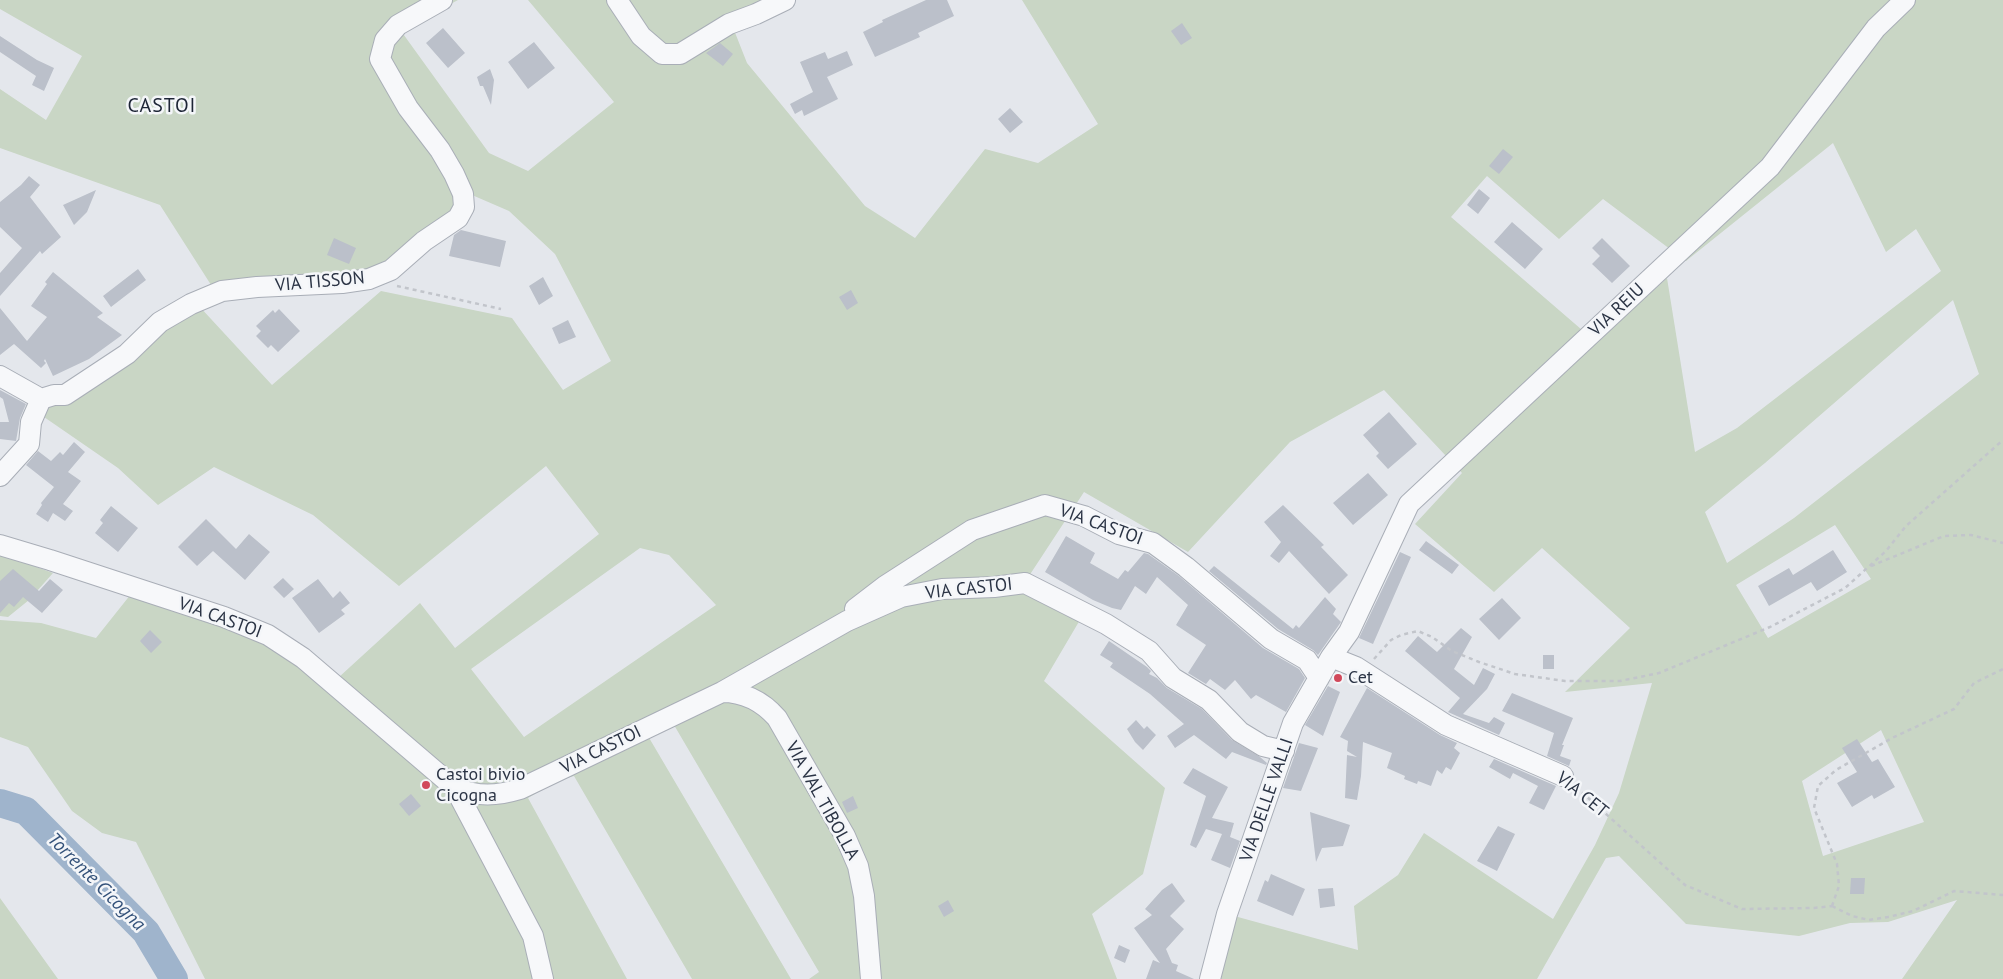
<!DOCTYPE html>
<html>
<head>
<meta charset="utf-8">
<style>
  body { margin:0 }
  canvas { display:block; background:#e4e7ec }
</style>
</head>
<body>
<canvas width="2003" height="979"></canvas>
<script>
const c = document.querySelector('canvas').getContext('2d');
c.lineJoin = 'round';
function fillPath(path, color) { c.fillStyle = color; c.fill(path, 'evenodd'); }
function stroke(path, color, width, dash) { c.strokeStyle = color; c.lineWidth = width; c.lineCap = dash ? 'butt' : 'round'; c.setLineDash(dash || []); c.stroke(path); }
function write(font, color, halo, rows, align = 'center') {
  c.font = font + ' "PT Sans",sans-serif'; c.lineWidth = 5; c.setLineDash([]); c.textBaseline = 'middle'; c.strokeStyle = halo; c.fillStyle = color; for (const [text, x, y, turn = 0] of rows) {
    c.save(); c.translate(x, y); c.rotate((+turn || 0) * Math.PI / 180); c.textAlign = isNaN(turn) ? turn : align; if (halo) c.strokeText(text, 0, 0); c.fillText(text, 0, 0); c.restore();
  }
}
fillPath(new Path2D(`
  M0,0H458L401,31L489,153L528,171L614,102L528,0H792L734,30L747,63L865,206L915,238L985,149L1038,163L1098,124L1022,0H2003V979H1902L1957,900L1888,922L1850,923L1799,936L1686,924L1619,856L1606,858L1537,979H1210L1227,914L1358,950L1354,906L1398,875L1424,833L1553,919L1595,845L1619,793L1652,683L1565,692L1630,628L1542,548L1494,592L1415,524L1462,473L1384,390L1290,442L1188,552L1084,492L1029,576L1087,608L1044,681L1165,788L1143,874L1092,914L1117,979H809L819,972L674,725L648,736L791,979H692L574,776L557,781L528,798L627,979H205L136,842L102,833L72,811L28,747L0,737V620L41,623L96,638L131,594L247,632L302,664L327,688L420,603L455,648L599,534L546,466L399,586L313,515L214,467L158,505L118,468L44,417L54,395L199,306L272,385L381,291L512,318L563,390L611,361L555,254L509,211L472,195L368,285L213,288L160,205L0,148V89L46,120L82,56L0,9ZM1833,143L1886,252L1916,229L1941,271L1737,428L1695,452L1667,278L1596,342L1451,217L1487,176L1559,239L1603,199L1686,261ZM1953,300L1979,374L1794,518L1727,563L1705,512L1765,463ZM1835,525L1871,579L1768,638L1736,585ZM640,548L669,555L716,605L524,737L471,669ZM1881,730L1924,822L1823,856L1802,781Z
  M0,554L53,573L29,600L8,617L0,616Z
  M0,898L58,979H0Z`), '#c9d6c5');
stroke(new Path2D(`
  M0,803L26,811L146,932L174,979`), '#9fb4cc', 28);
fillPath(new Path2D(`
  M926,0H947L954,16L918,33L920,37L875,57L863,32L883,22L882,20Z
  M1182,23L1192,38L1181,45L1171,31Z
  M443,28L465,53L448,68L426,43Z
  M0,36L37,60L54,68L44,91L32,85L36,76L0,52Z
  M534,42L555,68L528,89L508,62Z
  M720,43L733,54L723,66L706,53Z
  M847,51L853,65L827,77L838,99L804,116L802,110L795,114L790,104L813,92L800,62L825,52L828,59Z
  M490,69L494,80L491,105L483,86H480L477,77Z
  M1010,108L1023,122L1010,133L998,119Z
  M1503,149L1513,157L1499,174L1489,166Z
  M29,176L40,185L30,197L61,237L42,254L40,251L0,296V273L22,248L0,227V202L21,185Z
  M1479,189L1490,198L1478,214L1467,205Z
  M96,190L87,212L74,225L63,205Z
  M1512,222L1543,249L1525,269L1494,242Z
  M461,230L506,241L500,267L449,256L454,235Z
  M334,238L356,248L349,264L327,255Z
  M1602,238L1630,266L1612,283L1592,264L1600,256L1592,248Z
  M138,269L146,280L111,307L103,296Z
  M53,272L103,313L97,317L122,335L89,359L53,376L45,359L44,361L46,363L41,368L14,344L0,355V308L27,341L47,317L31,306L47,284L45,282Z
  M543,277L553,296L539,305L529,286Z
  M851,290L858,303L847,310L839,297Z
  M279,309L300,331L278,352L271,345L268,348L256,336L261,331L256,326L273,310L275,313Z
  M568,320L576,337L559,344L552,328Z
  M0,390L26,404L20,418L16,441L0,439V422H9L3,399L0,397Z
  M1389,412L1417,444L1388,469L1376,456L1379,453L1363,435Z
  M74,442L85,452L68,472L81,481L63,504L73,511L65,521L53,513L48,522L36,514L42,505L41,503L54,487L26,465L38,451L51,461L60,452L63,455Z
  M1368,473L1388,495L1353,525L1333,503Z
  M1283,505L1324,545L1321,547L1348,575L1329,594L1289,551L1279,563L1270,556L1281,542L1264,522Z
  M111,506L138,528L118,552L95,533L103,523L100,520Z
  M206,519L236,549L249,534L270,552L245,580L213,551L197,566L178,547Z
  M1066,536L1095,553L1090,563L1118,579L1125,570L1128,572L1144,553L1148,554L1179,576L1263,648L1299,669L1305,678L1286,712L1256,695L1251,699L1235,680L1225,690L1210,679L1206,684L1188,673L1206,645L1176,625L1188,605L1157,577L1146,594L1135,586L1121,610L1112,608L1093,600L1045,572Z
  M1426,541L1459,565L1452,574L1419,550Z
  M1833,550L1847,572L1817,591L1811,582L1769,606L1758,586L1789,568L1793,575Z
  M1400,552L1411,557L1373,644L1359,638Z
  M1214,566L1293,629L1296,625L1299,628L1325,597L1336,609L1333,614L1341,622L1318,655L1313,650L1278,629L1209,571Z
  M13,569L39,591L50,579L63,590L42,613L23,597L14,607L9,603L0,613V581Z
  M283,578L294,589L284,598L273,587Z
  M318,579L333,598L340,591L350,603L341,610L345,614L319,633L292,598Z
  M1502,598L1521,618L1499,640L1479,619Z
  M1461,628L1472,637L1454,669L1474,685L1483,668L1495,674L1487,689L1463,714L1489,723L1494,717L1505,723L1499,735L1448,712L1460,698L1405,651L1418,636L1437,652Z
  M150,630L162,642L151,653L140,641Z
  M1109,641L1147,667L1151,671L1149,674L1157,678L1167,688L1202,709L1232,740L1260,757L1267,763L1266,765L1232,752L1226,759L1194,735L1175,748L1167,736L1184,724L1150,694L1110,667L1113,663L1100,655Z
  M1543,655H1554V669H1543Z
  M1328,686L1340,692L1323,736L1305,725Z
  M1367,688L1440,735L1457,743L1454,748L1460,753L1451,770L1446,767L1442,774L1437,770L1431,786L1418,781L1417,784L1404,779L1405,776L1387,768L1392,753L1363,742L1361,776L1357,800L1345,798L1347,755L1357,757L1347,751L1348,741L1340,737Z
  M1512,693L1573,718L1562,745H1564L1560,756L1571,760L1569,766L1547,756L1554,733L1502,711Z
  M1136,720L1144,729L1147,726L1156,735L1143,750L1135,742L1127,729Z
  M1857,739L1872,762L1878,759L1895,787L1874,799L1872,795L1852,807L1837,783L1857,772L1842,748Z
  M1299,743L1318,748L1301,791L1283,788Z
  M1494,759L1556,786L1544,810L1529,803L1538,786L1513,773L1510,779L1489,767Z
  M1193,768L1228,787L1212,818L1234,823L1230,837L1240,841L1230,868L1211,860L1222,834L1206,829L1196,848L1190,845L1206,796L1183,783Z
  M411,794L421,806L409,816L399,804Z
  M853,796L858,808L847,813L842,802Z
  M1310,812L1350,825L1343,846L1322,848L1316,862Z
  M1498,826L1515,834L1497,871L1477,861Z
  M1271,874L1305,889L1293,916L1257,901L1265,880L1268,882Z
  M1851,878H1865L1864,894H1850Z
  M1172,883L1185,901L1170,916L1184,929L1166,949L1172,963L1178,965L1176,971L1194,979H1146L1153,960L1160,963L1134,928L1152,915L1145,909L1162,890Z
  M1333,888L1335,906L1320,908L1318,889Z
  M948,900L954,911L944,917L938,906Z
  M1119,945L1130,950L1125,963L1114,958Z`), '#bbc0ca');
const minor = new Path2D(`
  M617,0L641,36L662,54H680L729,24L756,14L785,0
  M0,376L41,399
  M41,399L54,395H65L127,354L160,322L191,304L222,291L257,287L342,283L369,279L391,270L424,241L458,218L464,207L463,194L454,174L440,150L408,108L380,59L385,40L398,25L442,0
  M0,476L29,444L31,422L41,399
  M0,545L50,560L224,617L268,635L303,658L455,788C478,797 497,796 520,789L722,692L847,621L901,597L942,589L994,587L1025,583L1106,624L1149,651L1173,678L1209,700L1240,732L1263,746L1284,751
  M855,609L885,586L972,530L1045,505L1084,516L1119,534L1153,543L1186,567L1271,639L1307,660L1319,678
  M1331,657L1356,667L1446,725L1563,776
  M722,692C744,692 762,701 777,718L845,836L858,866L864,896L871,979
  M455,788L533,936L543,979
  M1210,979L1227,914L1293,723L1331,657L1349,632L1409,504L1770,167L1876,28L1905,0`);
stroke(minor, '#a9aeb7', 22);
stroke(new Path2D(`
  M397,286L501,309
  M1871,566L1944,536L1971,535L2003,543
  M1374,659L1391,640L1401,635L1418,631L1432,637L1452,651L1479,662L1515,674L1565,681H1620L1659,673L1770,627L1845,588L1886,551L1906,526L2003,440
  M1576,787L1685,885L1742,909L1814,908L1832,906
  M1832,906L1839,886L1837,864L1814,808L1818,786L1836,770L1892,738L1954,709L1974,683L2003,669
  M1832,906L1852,916L1869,920L1888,917L1913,911L1954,891L2003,895`), '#c2c5cb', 2.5, [4, 4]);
stroke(minor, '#f7f8fa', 20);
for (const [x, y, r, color] of [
  [1338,678,5,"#d1495b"],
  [426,785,5,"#d1495b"]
]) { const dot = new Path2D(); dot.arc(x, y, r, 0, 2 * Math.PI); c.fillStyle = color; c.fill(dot); stroke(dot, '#f4f6f9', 2); }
write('18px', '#2b3445', '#f4f6f9', [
  ["VIA TISSON",320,282,-5],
  ["VIA REIU",1617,310,-43],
  ["VIA CASTOI",1101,525,20],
  ["VIA CASTOI",969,589,-6],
  ["VIA CASTOI",220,618,20],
  ["VIA CASTOI",601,750,-26],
  ["VIA CET",1582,795,39],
  ["VIA DELLE VALLI",1267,800,-71],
  ["VIA VAL TIBOLLA",822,801,61]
]);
write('18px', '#2b3445', '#f4f6f9', [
  ["Cet",1348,678],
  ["Castoi bivio",436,775],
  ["Cicogna",436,796]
], 'left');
write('italic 19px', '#34527a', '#f4f6f9', [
  ["Torrente Cicogna",96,882,45]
]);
c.letterSpacing = '1px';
write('20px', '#1d2536', '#f4f6f9', [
  ["CASTOI",162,106]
]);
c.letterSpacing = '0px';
</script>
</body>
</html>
